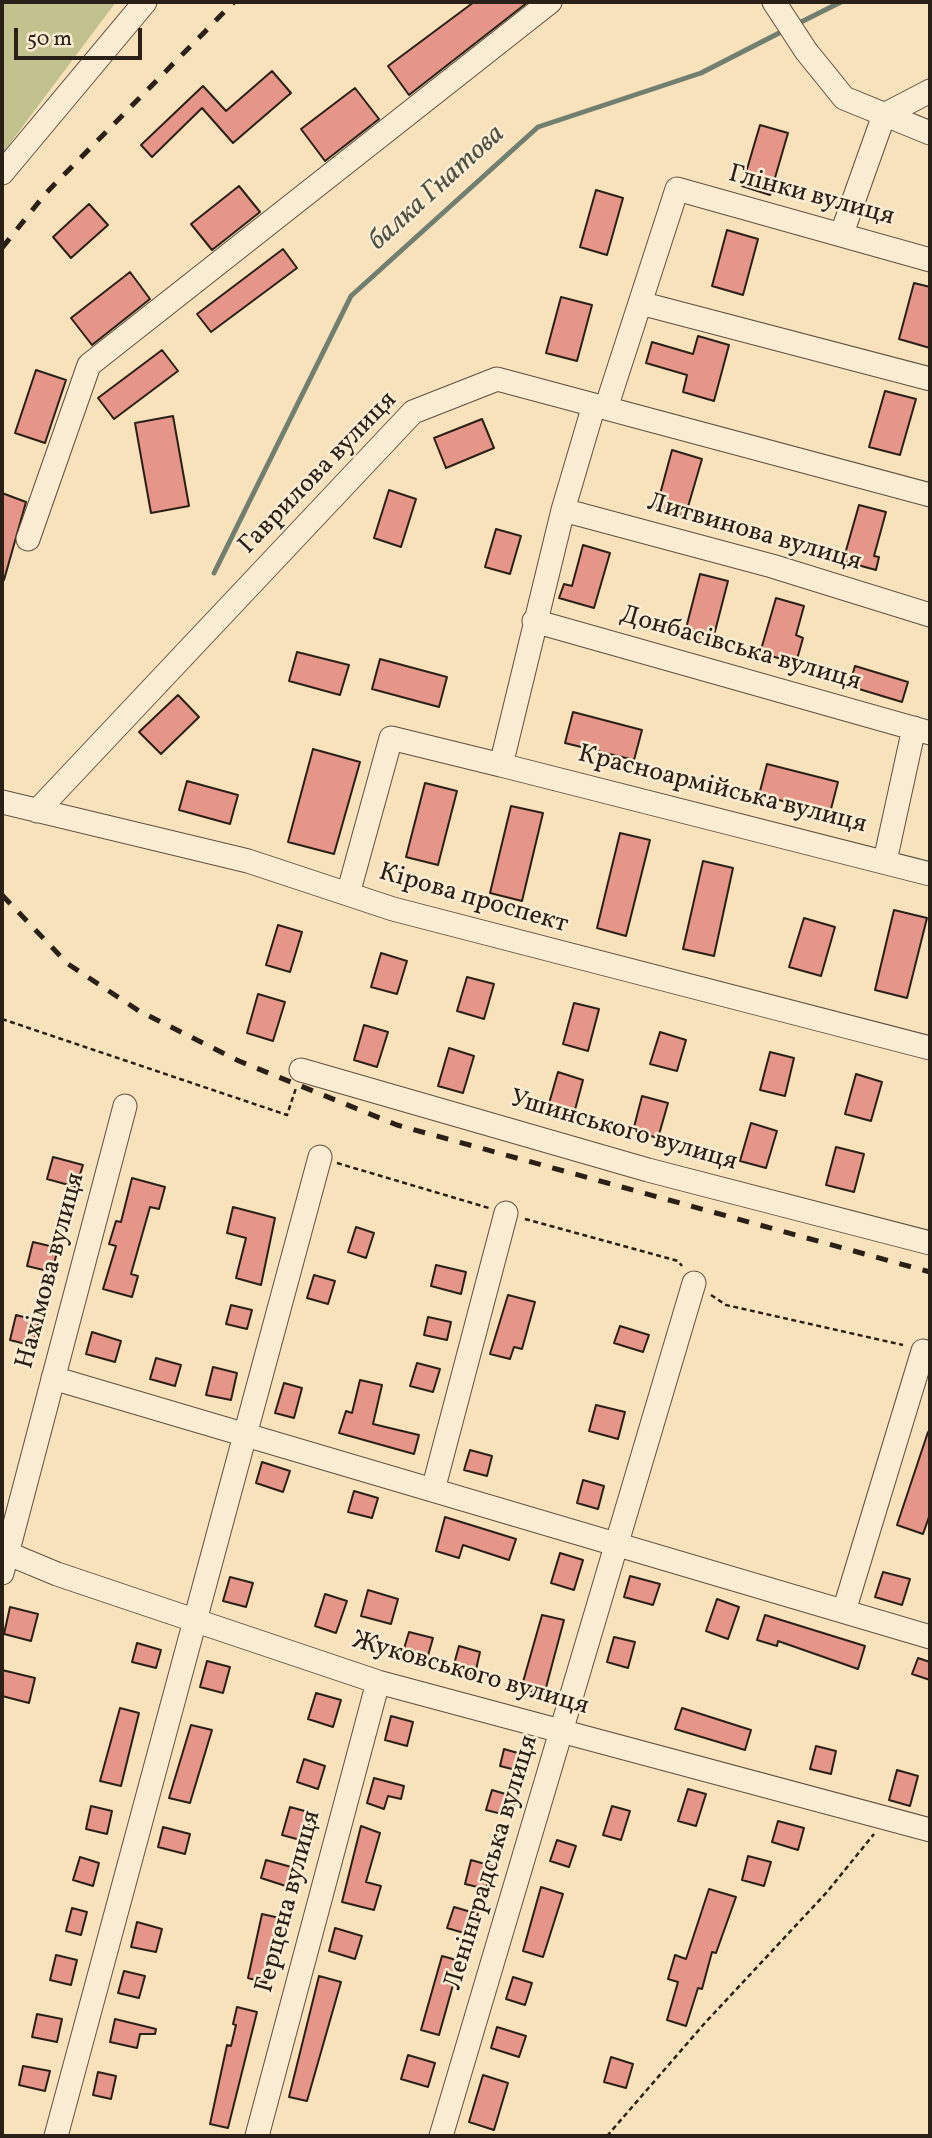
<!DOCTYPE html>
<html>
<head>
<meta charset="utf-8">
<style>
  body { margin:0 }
  #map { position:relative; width:932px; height:2138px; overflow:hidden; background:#f8e2bb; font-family:Vollkorn,serif }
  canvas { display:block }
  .frame { position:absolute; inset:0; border:4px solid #2a2017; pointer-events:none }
  .scale { position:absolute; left:14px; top:28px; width:128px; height:32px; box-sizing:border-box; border:4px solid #2a2017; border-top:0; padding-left:9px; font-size:21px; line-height:24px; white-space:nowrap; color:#2a2017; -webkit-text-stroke:5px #faecd3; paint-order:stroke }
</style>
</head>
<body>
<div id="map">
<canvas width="932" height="2138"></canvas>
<div class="frame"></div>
<div class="scale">50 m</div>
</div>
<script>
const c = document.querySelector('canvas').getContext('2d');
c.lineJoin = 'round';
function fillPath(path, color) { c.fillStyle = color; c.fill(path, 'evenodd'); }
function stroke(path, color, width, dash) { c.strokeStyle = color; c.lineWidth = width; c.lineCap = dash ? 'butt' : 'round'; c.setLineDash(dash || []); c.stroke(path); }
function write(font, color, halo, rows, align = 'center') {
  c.font = font + ' Vollkorn,serif'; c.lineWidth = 5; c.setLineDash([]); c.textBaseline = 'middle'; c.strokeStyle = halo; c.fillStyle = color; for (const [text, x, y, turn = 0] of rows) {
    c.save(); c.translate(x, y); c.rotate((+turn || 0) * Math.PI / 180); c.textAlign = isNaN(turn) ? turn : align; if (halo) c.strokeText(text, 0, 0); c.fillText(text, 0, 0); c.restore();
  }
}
fillPath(new Path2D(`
  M2,2H116L2,154Z`), '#c1c28d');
stroke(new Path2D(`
  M797,24L841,2
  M214,573L351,296L538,127L701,73L785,30`), '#707f70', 5);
const building = new Path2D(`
  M474,2H528L409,95L388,66Z
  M272,71L291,93L233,143L202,108L152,157L141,145L203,86L226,111Z
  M355,88L379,119L325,161L301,129Z
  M760,125L788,133L770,195L742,186Z
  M239,186L260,212L212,250L191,224Z
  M596,190L623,198L607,255L580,247Z
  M89,204L108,225L71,258L53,237Z
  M727,230L758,239L743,295L712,286Z
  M283,249L297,268L211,332L197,314Z
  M130,272L150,299L92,345L71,318Z
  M914,283L930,287V348L899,339Z
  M561,297L592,305L577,361L546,353Z
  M698,336L729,345L714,401L683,392L687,375L646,363L652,342L693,354Z
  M162,350L178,371L114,419L98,398Z
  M36,370L66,380L45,443L15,433Z
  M885,391L916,399L900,455L869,447Z
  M173,416L189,506L151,513L135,423Z
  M482,419L494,448L446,468L434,438Z
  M672,450L702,459L685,517L656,509Z
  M389,490L416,499L401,547L374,538Z
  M2,493L26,502L4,580H2Z
  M859,505L886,512L874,556L879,557L876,570L843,561Z
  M496,529L521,536L510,574L485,567Z
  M583,545L610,553L594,608L559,598L564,584L572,586Z
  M700,574L728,581L712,643L684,636Z
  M776,598L804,606L796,635L803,638L796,663L760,653Z
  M297,652L349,665L340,695L289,681Z
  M380,659L447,677L439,707L372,689Z
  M855,666L908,682L902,702L849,686Z
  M178,695L199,717L161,754L139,732Z
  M573,712L642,730L634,760L565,743Z
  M313,749L360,762L334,854L288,842Z
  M767,764L838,782L830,813L759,795Z
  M187,781L238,795L230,824L179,810Z
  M425,783L457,791L438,865L406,857Z
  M511,806L543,813L522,901L490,893Z
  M620,833L650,840L626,936L597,928Z
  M703,861L733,868L714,956L683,949Z
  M894,910L927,918L907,998L875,990Z
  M804,918L835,927L821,976L789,967Z
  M278,925L302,932L290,972L266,965Z
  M381,953L407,961L397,994L371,987Z
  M467,977L494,984L484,1019L457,1011Z
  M258,994L285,1002L273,1041L247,1033Z
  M574,1003L599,1009L588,1051L563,1044Z
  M364,1025L388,1032L377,1067L354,1060Z
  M660,1032L686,1040L677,1071L650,1064Z
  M449,1048L474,1056L463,1093L438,1086Z
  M770,1052L794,1058L785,1096L760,1090Z
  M558,1072L583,1080L572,1121L546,1114Z
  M856,1074L882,1082L871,1121L845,1114Z
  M642,1096L668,1103L658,1138L633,1131Z
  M751,1123L777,1131L766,1168L740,1161Z
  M836,1147L864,1154L854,1192L826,1185Z
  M53,1157L83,1165L76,1187L47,1179Z
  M132,1178L165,1187L159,1209L150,1207L131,1274L138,1276L132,1297L103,1289L116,1246L109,1244L116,1221L121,1222Z
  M233,1207L275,1218L261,1285L236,1278L246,1238L227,1233Z
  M356,1227L374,1233L366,1258L348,1252Z
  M33,1242L58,1248L52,1272L27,1266Z
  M436,1265L466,1272L461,1294L431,1286Z
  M314,1275L335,1281L328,1304L307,1298Z
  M508,1295L535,1302L522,1349L514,1347L510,1359L490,1354Z
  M231,1305L252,1310L247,1329L226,1324Z
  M16,1315L39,1321L33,1346L10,1340Z
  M428,1317L451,1322L447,1340L424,1335Z
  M620,1326L649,1335L643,1352L614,1343Z
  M92,1332L121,1341L115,1362L86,1354Z
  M156,1358L181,1365L175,1386L150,1379Z
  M417,1363L440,1369L433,1392L410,1386Z
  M213,1367L237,1373L231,1400L206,1395Z
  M360,1380L382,1385L373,1424L419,1435L414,1454L339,1433L346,1411L352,1413Z
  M284,1383L302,1388L294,1418L275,1413Z
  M596,1405L625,1412L618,1439L589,1431Z
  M928,1432H930V1514L923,1534L897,1525Z
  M470,1450L492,1456L487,1476L464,1470Z
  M262,1462L290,1471L283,1492L256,1483Z
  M583,1480L604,1486L598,1509L577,1503Z
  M354,1491L378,1498L372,1518L348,1512Z
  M445,1517L516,1539L509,1560L463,1545L459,1558L436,1551Z
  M560,1553L583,1560L574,1590L551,1583Z
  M883,1572L910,1579L902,1605L875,1597Z
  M630,1576L660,1584L653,1605L624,1597Z
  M230,1577L253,1583L246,1607L223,1601Z
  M368,1590L398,1599L391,1624L361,1616Z
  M325,1594L347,1601L336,1633L315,1626Z
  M717,1599L739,1607L728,1639L706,1631Z
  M10,1607L38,1614L31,1641L4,1634Z
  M542,1615L564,1620L544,1695L521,1689Z
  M765,1615L865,1646L858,1669L778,1641L777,1646L757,1640Z
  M409,1632L433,1638L427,1659L403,1652Z
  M614,1637L635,1642L628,1668L607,1662Z
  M137,1643L161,1650L156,1668L132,1662Z
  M459,1646L480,1652L475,1674L453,1668Z
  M918,1658L930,1662V1680L912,1674Z
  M207,1661L230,1667L223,1693L200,1687Z
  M2,1670L35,1678L29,1703L2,1696Z
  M316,1693L341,1700L333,1727L308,1719Z
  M120,1708L139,1713L121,1786L100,1781Z
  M682,1708L751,1730L745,1750L675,1729Z
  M391,1716L413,1722L407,1746L385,1740Z
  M191,1725L212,1730L190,1803L169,1798Z
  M816,1746L836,1751L831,1774L810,1769Z
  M504,1749L528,1756L524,1772L500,1766Z
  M304,1759L325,1766L318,1789L297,1782Z
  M897,1770L918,1776L910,1806L889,1800Z
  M374,1778L404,1786L401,1799L388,1796L384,1809L367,1803Z
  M688,1789L706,1794L696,1826L678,1821Z
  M492,1790L516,1797L510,1816L486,1810Z
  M91,1806L112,1811L107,1834L86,1829Z
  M612,1806L630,1811L621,1840L603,1835Z
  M290,1807L312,1813L304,1841L282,1835Z
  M778,1821L804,1828L798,1850L772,1842Z
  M361,1826L380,1833L366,1882L381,1886L374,1910L342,1902Z
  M163,1827L190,1834L185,1854L158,1847Z
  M557,1840L576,1846L569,1867L550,1861Z
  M748,1856L771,1862L764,1886L742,1880Z
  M80,1857L99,1863L93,1886L73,1880Z
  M266,1860L295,1868L289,1887L261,1878Z
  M471,1860L492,1866L486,1889L465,1884Z
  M541,1887L563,1894L543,1957L523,1951Z
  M709,1889L736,1897L716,1953L712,1952L702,1989L698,1988L686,2026L667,2020L678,1982L668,1979L675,1955L686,1959Z
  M454,1907L478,1914L471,1935L447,1928Z
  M72,1908L87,1912L81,1935L66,1931Z
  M262,1914L284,1919L266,1983L248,1978Z
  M137,1922L162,1929L156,1952L131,1947Z
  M335,1928L362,1936L355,1959L329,1951Z
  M56,1955L77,1960L71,1985L50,1980Z
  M442,1956L464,1962L457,1987L453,1985L439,2035L421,2030Z
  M124,1971L145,1976L139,1998L118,1993Z
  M319,1976L341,1982L307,2101L289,2097Z
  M513,1977L532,1983L525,2005L506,1999Z
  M237,2007L257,2012L228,2128L210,2124L227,2045L231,2046L236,2025L233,2024Z
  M37,2014L62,2019L57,2042L32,2037Z
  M115,2019L156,2029L155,2034H140L137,2048L110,2042Z
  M497,2027L526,2036L519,2057L491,2048Z
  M408,2055L435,2063L428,2087L401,2079Z
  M611,2057L633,2064L626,2088L604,2082Z
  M23,2066L50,2071L45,2091L19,2085Z
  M98,2072L116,2076L111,2099L93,2095Z
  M483,2075L508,2083L494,2130L469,2122Z`);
fillPath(building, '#e59688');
stroke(building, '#2a2017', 2);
const minor = new Path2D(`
  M774,2L806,51L844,98L930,133
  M884,115L930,91
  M2,173L145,2
  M842,233L884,115
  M640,303L930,379
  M606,408L677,189L930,260
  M563,510L772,566L930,615
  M28,539L89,365L550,2
  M534,621L930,733
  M501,765L930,874
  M2,802L248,861L393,909L930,1048
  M37,811L413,412L497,379L930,495
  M885,861L914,728
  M348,894L391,738L501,765L563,510L594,405
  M301,1070L648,1170L930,1243
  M53,1378L930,1637
  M433,1490L506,1213
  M2,1551L57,1574L378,1682L930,1830
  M2,1573L125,1106
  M844,1611L923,1351
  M56,2136L320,1157
  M257,2136L378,1682
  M441,2136L694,1283`);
stroke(minor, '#5e5040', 25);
stroke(new Path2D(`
  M2,1019L287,1115L296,1088
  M337,1163L489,1208
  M525,1219L678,1261L682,1266
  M711,1295L726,1305L903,1345
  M607,2136L704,2024L827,1892L874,1834`), '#2a2017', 2.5, [5, 3.5]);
stroke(minor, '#faecd3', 23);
stroke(new Path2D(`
  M2,248L46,193L234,2
  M2,895L68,964L139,1011L239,1061L397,1125L930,1272`), '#2a2017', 5, [12, 12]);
write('26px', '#2a2017', '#faecd3', [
  ["Глінки вулиця",811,197,15],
  ["Гаврилова вулиця",319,474,-46],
  ["Литвинова вулиця",754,534,16],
  ["Донбасівська вулиця",740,650,16],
  ["Красноармійська вулиця",722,791,14],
  ["Кірова проспект",473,900,16],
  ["Ушинського вулиця",623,1132,16],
  ["Нахімова вулиця",52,1271,-75],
  ["Жуковського вулиця",470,1675,16],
  ["Ленінградська вулиця",493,1863,-73],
  ["Герцена вулиця",290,1902,-75]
]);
write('italic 28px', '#4d5043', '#faecd3', [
  ["балка Гнатова",438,189,-42]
]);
</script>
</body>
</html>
